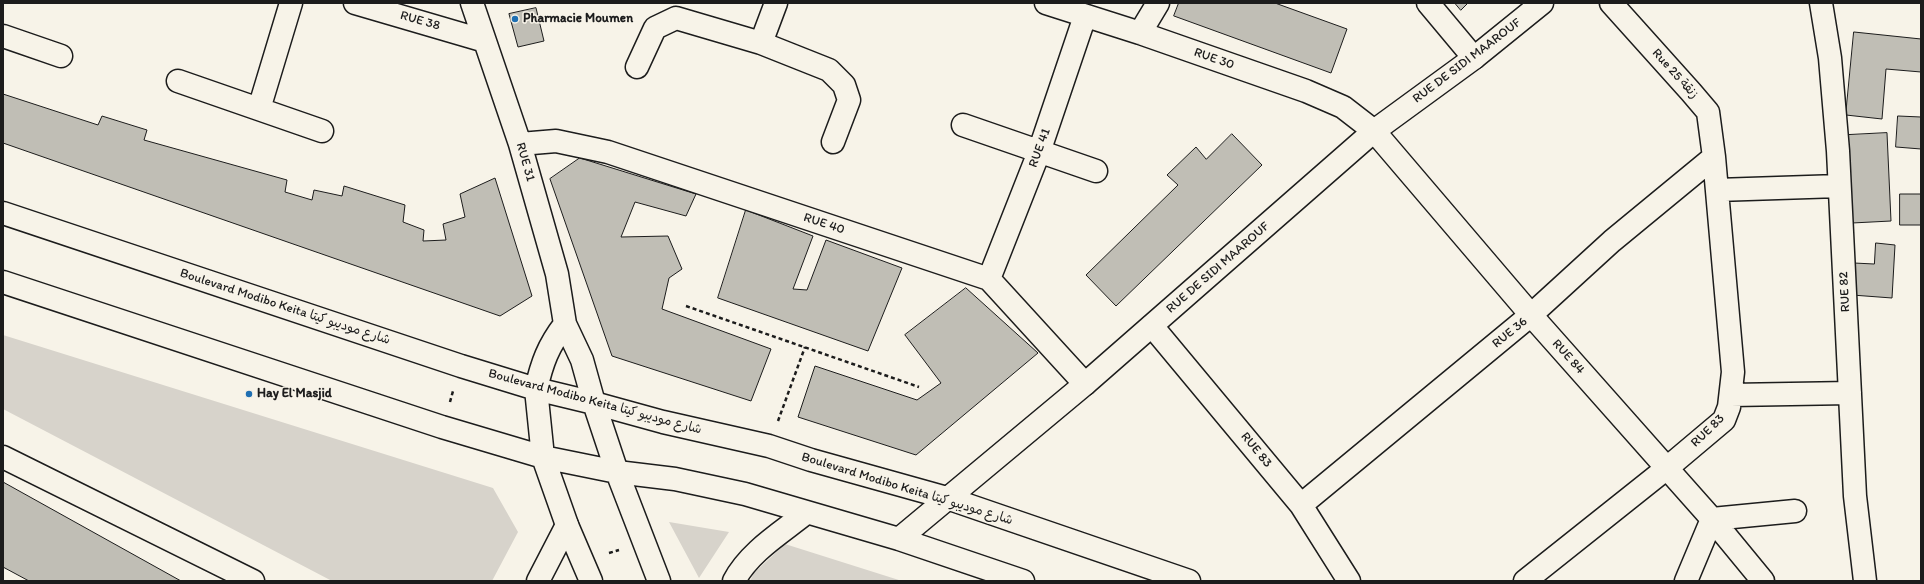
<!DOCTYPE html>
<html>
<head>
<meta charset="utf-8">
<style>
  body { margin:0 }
  #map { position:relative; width:1924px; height:584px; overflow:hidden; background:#f7f3e8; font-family:Itim,sans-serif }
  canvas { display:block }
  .frame { position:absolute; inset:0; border:4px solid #1c1c1c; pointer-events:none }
</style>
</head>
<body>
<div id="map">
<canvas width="1924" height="584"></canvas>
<div class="frame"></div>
</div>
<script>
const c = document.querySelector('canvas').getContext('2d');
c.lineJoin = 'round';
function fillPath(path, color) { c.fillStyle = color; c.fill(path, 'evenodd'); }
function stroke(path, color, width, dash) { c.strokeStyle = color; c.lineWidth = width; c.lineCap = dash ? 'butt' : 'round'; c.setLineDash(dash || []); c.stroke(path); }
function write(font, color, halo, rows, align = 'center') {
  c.font = font + ' Itim,"Playpen Sans Arabic",sans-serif'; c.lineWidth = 3; c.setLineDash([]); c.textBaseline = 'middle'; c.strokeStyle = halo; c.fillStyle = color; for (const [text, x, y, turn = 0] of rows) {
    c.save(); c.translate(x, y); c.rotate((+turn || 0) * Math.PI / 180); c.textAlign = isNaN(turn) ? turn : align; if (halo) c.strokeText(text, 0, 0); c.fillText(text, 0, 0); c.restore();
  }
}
fillPath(new Path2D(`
  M3,335L493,488L518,532L492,581H332L3,409Z
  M669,522L729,532L699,578Z
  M785,544L902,581H750L754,573Z`), '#d7d3cb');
const building = new Path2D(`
  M1179,3H1275L1347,29L1331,73L1174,16Z
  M1455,3H1468L1461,10Z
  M536,8L544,41L518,47L509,14Z
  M1854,32L1921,39V72L1886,69L1882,119L1846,115Z
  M3,94L98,125L102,116L147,130L144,140L287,180L285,192L312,200L314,190L342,196L344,186L405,205L403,222L424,230L423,241L446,240L443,224L465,217L460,194L495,178L532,296L500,316L3,143Z
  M1898,116L1921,117V149L1896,147Z
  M1887,133L1891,221L1852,223L1848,135Z
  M1232,134L1262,165L1116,306L1086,275L1178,185L1167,175L1196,147L1206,159Z
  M580,158L696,194L686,216L635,202L621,237L668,236L682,269L669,278L662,309L771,349L751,401L612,356L550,179Z
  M1900,194H1921V225H1900Z
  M746,210L813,236L793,289L807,290L826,240L902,268L868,351L718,298Z
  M1876,243L1895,245L1892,298L1852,295L1854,263L1874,264Z
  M966,288L1038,353L916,455L798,417L815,366L917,400L941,383L905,335Z
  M3,482L181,581H29L3,567Z`);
fillPath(building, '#c0beb5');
stroke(building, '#1c1c1c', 1);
const street = new Path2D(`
  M355,3L485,41
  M472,3L520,144L557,274L565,324L582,360L594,403
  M1046,3L1140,33L1306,91L1343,107L1374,131L1531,315L1712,519L1763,581
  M1428,3L1474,58
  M1821,3L1830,58L1838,151L1855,496L1865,581
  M1140,33L1158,3
  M3,36L61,56
  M761,43L776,3
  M637,67L655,28L676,18L761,43L829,70L844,85L849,100L833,142
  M178,81L322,131
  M259,109L291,3
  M963,125L1096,171
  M520,144L556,141L608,152L989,279L1085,384
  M1717,190L1839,186
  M989,279L1039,152L1085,16
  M1152,326L1301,505L1349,581
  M536,389C542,363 548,346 565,324
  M1731,395L1850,393
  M3,457L253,581
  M1301,505L1531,315L1612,241L1714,157
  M538,581L567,525
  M1525,581L1667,468L1724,420L1729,407L1733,372L1714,157L1708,112L1691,92L1611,3
  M1686,581L1712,519L1795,511`);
const secondary = new Path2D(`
  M594,403L663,422L769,446L811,460L947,498L1189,581
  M617,472L675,479L745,494L899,539L1023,581
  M899,539L1085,384L1374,131L1474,58L1542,3`);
const primary = new Path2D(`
  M3,213L461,366L536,389L594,403L617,472L659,581
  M3,282L442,427L543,457L617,472
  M536,389L543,457L567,525L591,581
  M734,581C749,552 781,533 806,513`);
stroke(street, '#1c1c1c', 25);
stroke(secondary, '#1c1c1c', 25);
stroke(primary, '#1c1c1c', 25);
stroke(new Path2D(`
  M686,306L919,387
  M450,402L453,391
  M778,421L805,347
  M609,553L619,550`), '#1c1c1c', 2.5, [4, 3]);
stroke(street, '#f7f3e8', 22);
stroke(secondary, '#f7f3e8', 22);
stroke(primary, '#f7f3e8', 22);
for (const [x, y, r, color] of [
  [515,19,4,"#1f6fb2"],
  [249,394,4,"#1f6fb2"]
]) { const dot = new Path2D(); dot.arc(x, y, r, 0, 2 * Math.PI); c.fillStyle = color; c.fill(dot); stroke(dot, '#f7f3e8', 1.5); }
write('bold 13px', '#1c1c1c', '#f7f3e8', [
  ["Pharmacie Moumen",523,19],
  ["Hay El Masjid",257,394]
], 'left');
write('13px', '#1c1c1c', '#f7f3e8', [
  ["RUE 38",420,21,16],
  ["RUE 30",1214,59,19],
  ["RUE DE SIDI MAAROUF",1467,61,-37],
  ["Rue 25 زنقة",1675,74,48],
  ["RUE 41",1040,148,-70],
  ["RUE 31",525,162,74],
  ["RUE 40",824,224,18],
  ["RUE DE SIDI MAAROUF",1218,268,-41],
  ["RUE 82",1845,292,-93],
  ["Boulevard Modibo Keita شارع موديبو كيتا",285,307,18],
  ["RUE 36",1510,333,-39],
  ["RUE 84",1568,357,48],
  ["Boulevard Modibo Keita شارع موديبو كيتا",595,402,15],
  ["RUE 83",1708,431,-44],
  ["RUE 83",1256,450,51],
  ["Boulevard Modibo Keita شارع موديبو كيتا",907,489,17]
]);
</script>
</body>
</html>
